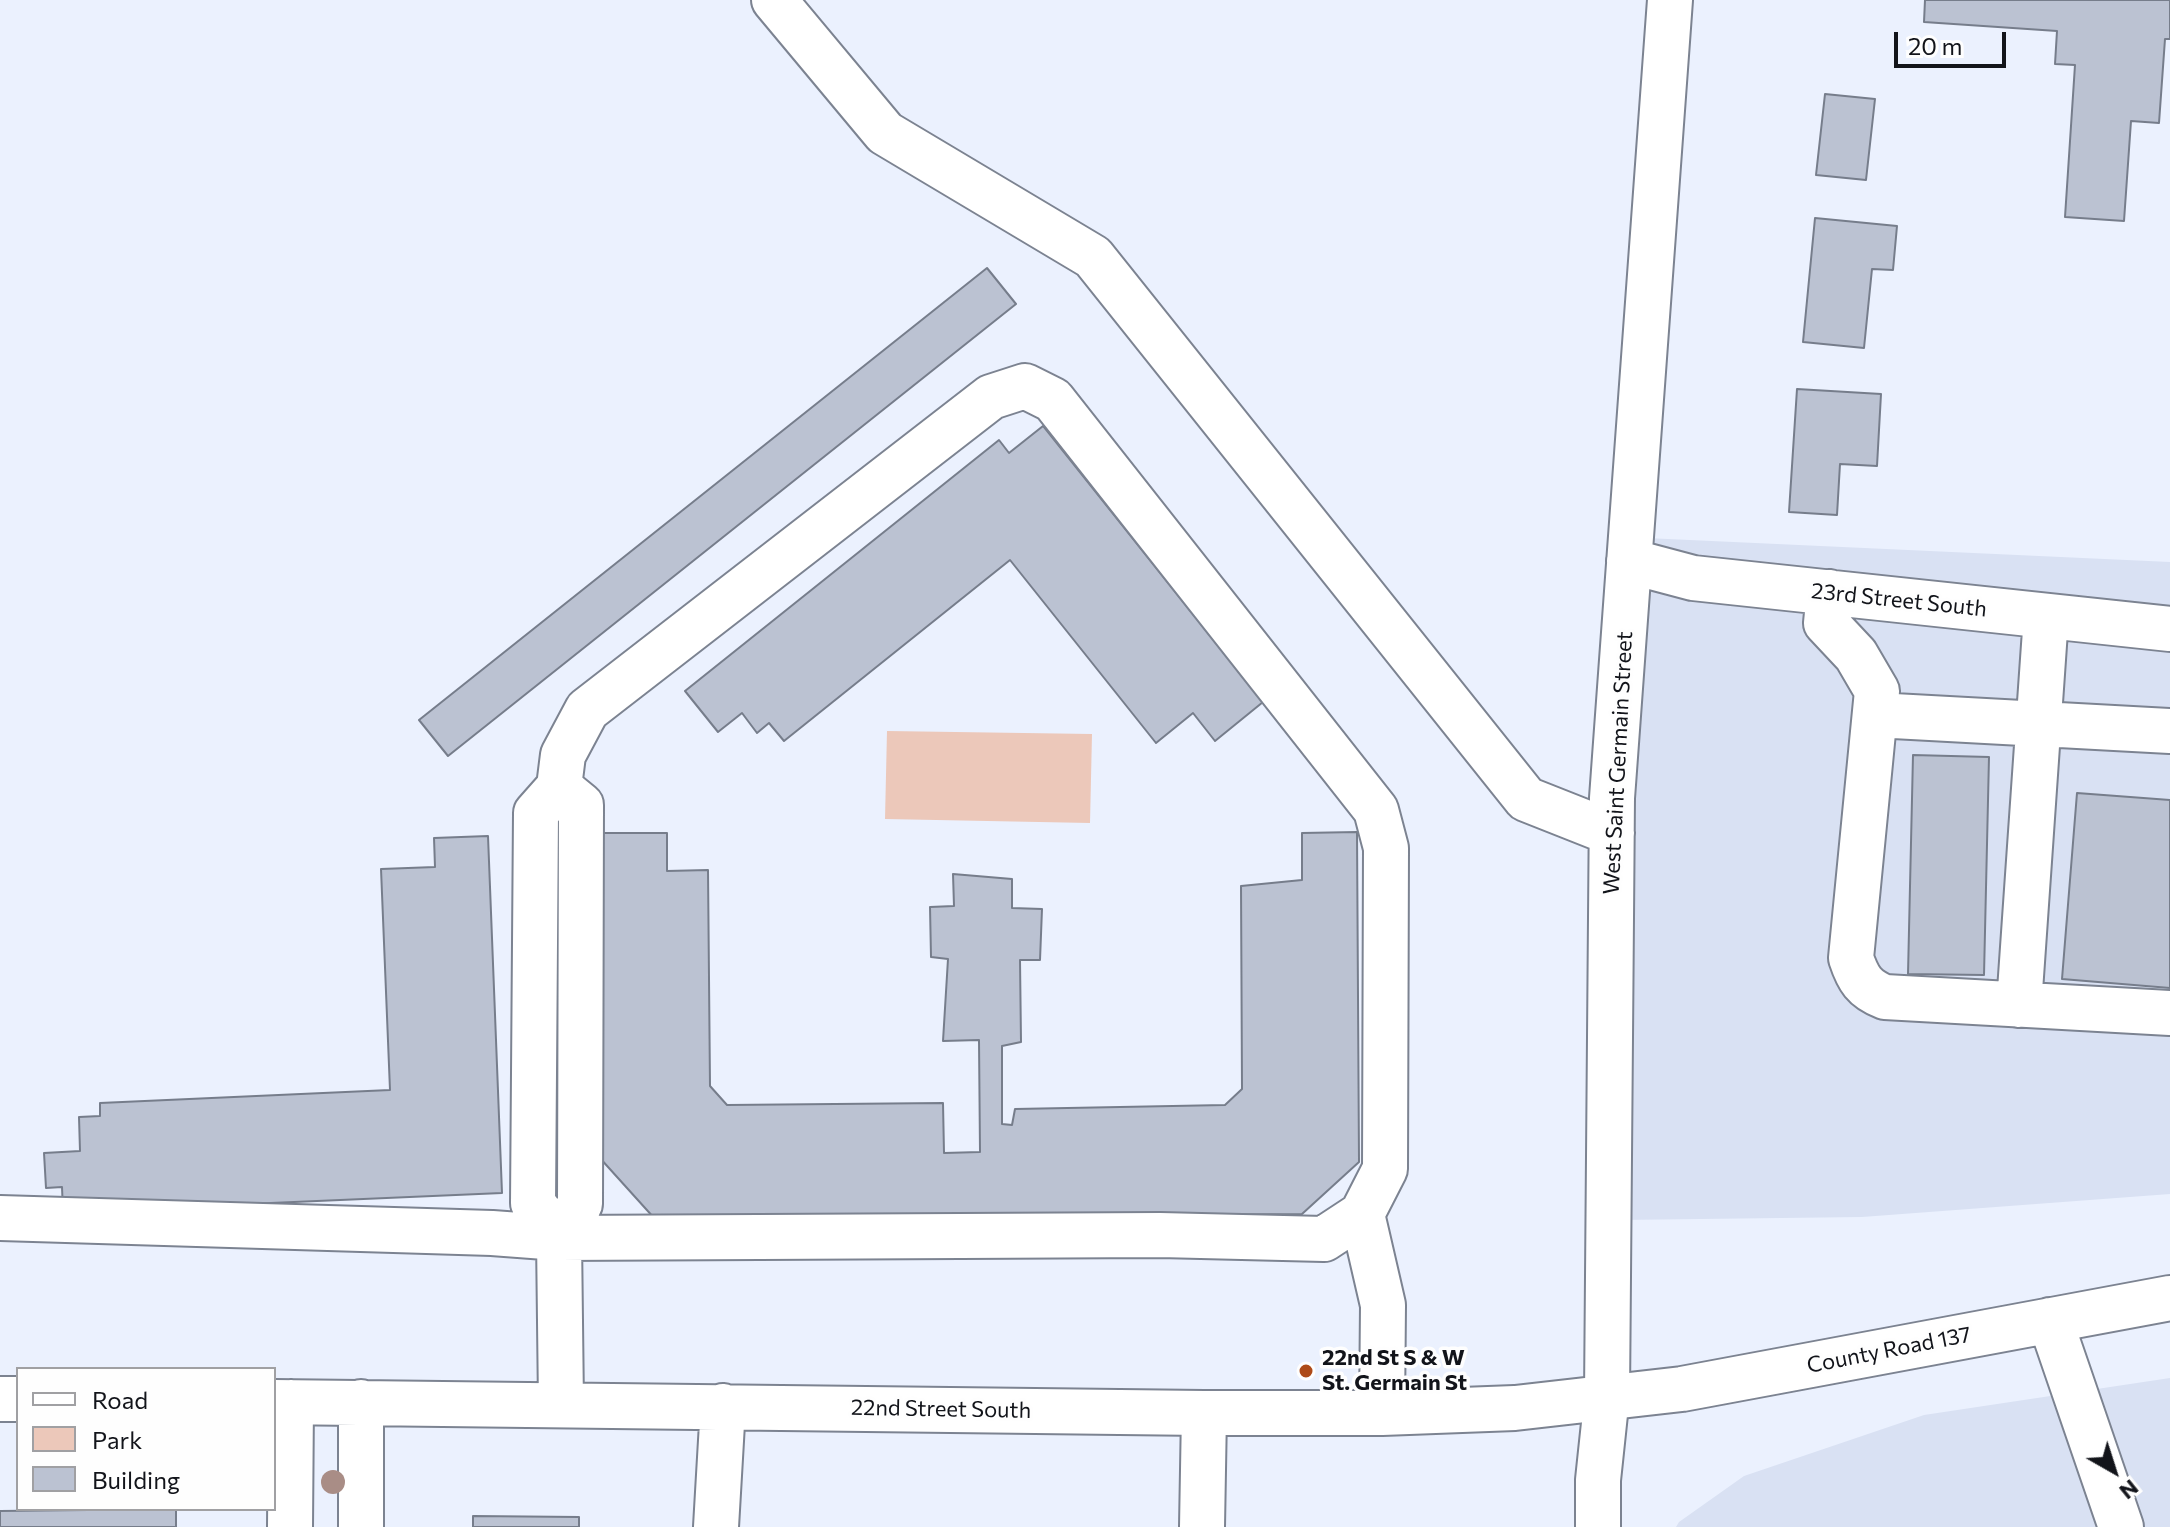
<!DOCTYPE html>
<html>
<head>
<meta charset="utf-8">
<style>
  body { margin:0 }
  #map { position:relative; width:2170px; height:1527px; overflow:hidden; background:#ebf1fe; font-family:Commissioner,sans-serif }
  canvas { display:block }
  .legend { position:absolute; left:16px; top:1367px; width:260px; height:144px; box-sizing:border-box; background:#fefefe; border:2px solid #a0a0a3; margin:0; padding:10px 14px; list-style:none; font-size:24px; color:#12141a }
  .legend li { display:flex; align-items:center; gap:16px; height:40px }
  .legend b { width:40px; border:2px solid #a0a0a3 }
  .north { position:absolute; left:2074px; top:1431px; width:80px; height:80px; -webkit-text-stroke:6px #fefefe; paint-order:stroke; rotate:141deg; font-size:22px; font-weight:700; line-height:32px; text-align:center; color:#12141a }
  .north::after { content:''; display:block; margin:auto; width:28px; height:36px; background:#12141a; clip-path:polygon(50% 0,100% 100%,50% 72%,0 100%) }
  .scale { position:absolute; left:1894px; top:32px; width:112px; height:36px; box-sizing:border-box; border:4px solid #12141a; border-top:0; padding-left:10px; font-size:24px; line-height:28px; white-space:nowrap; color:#12141a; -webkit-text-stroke:6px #fefefe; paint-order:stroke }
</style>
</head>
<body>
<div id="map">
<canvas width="2170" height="1527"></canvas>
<ul class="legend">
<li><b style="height:10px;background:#fff"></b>Road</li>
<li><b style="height:22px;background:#ecc8ba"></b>Park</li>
<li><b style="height:22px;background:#bbc2d2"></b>Building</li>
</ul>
<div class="north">N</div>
<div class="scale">20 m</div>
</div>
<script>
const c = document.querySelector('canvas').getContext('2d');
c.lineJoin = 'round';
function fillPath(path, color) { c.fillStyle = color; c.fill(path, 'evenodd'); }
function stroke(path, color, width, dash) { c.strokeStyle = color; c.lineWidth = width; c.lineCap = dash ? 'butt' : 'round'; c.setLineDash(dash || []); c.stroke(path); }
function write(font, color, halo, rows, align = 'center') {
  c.font = font + ' Commissioner,sans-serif'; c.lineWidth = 7; c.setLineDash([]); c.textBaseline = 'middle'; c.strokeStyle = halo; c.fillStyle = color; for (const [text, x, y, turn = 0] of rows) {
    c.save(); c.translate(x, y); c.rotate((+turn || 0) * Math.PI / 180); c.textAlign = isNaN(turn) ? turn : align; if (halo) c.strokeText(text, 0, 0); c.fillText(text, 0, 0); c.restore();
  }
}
fillPath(new Path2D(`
  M1646,538L2170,562V1194L1862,1217L1620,1220Z
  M2170,1378V1527H1676L1679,1522L1744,1476L1924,1415Z`), '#d9e1f3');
fillPath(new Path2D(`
  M887,731L1092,734L1090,823L885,819Z`), '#ecc8ba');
const building = new Path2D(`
  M1925,0H2170V39H2165L2159,123L2131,121L2124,221L2065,217L2075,65L2055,64L2057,31L1924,22Z
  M1825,94L1875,99L1866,180L1816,175Z
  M1815,218L1897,226L1893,270L1872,269L1864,348L1803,342Z
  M987,268L1016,304L448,756L419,720Z
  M1797,389L1881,394L1877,466L1840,464L1837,515L1789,512Z
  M1043,426L1263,702L1215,741L1193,713L1156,743L1010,560L784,741L769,723L757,733L742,713L718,732L685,691L999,440L1009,453Z
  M1913,755L1989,757L1984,975L1908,974Z
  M2077,793L2170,800V988L2062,979Z
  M1357,832L1359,1162L1302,1214L655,1219L599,1157L597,833H667V871L708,870L710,1086L727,1105L943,1103L944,1153L980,1152L979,1040L943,1041L948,959L931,957L930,907L954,906L953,874L1012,879V908L1042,909L1040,960H1020L1021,1042L1002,1046V1124L1012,1125L1015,1109L1225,1105L1242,1089L1241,886L1302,880V833Z
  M488,836L502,1193L63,1212L62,1187L46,1188L44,1153L80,1151L79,1117L100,1116V1103L390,1090L381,869L435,867L434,838Z
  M176,1509V1527H0V1511Z
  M473,1516L579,1517V1527H473Z`);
fillPath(building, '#bbc2d2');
stroke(building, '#767d8b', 2);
const minor = new Path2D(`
  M774,0L885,133L1093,257L1526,799L1612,833
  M1629,561L1693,578L2170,629
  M1829,592L1826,623L1856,655L1877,691L1851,958C1858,979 1864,989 1885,997L2170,1013
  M1875,715L2170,731
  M559,787L581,805L580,1204L559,1238L561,1405
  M2019,1005L2046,616
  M1362,1214L1383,1305L1382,1413
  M0,1218L492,1233L559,1238L1160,1235L1324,1239L1362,1214L1385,1169L1386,848L1376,810L1053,400L1025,386L991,397L587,710L563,755L559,787L536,813L533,1203L559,1238
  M2050,1320L2121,1527
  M1607,1395L1612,798L1670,0
  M0,1399H18
  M274,1402L1204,1413H1382L1515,1408L1682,1389L2170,1298
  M290,1527L291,1402
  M361,1527V1402
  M716,1527L723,1406
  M1202,1527L1204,1413`);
const major = new Path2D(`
  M1598,1527V1480L1607,1395`);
stroke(minor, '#7c8391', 48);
stroke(major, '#7c8391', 48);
stroke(minor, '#fff', 44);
stroke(major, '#fff', 44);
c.fillStyle = '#a98d86';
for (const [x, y] of [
  [333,1482]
]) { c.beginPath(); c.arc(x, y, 12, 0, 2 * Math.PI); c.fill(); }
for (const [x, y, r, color] of [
  [1306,1371,8,"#ae4a18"]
]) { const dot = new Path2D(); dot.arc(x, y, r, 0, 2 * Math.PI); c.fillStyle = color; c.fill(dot); stroke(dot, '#fefefe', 3); }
write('22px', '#12141a', '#fefefe', [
  ["23rd Street South",1899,600,6],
  ["West Saint Germain Street",1618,763,-87],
  ["County Road 137",1889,1350,-11],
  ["22nd Street South",941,1409,1]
]);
write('bold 22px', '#12141a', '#fefefe', [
  ["22nd St S & W",1322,1358],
  ["St. Germain St",1322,1383]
], 'left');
</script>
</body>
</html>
